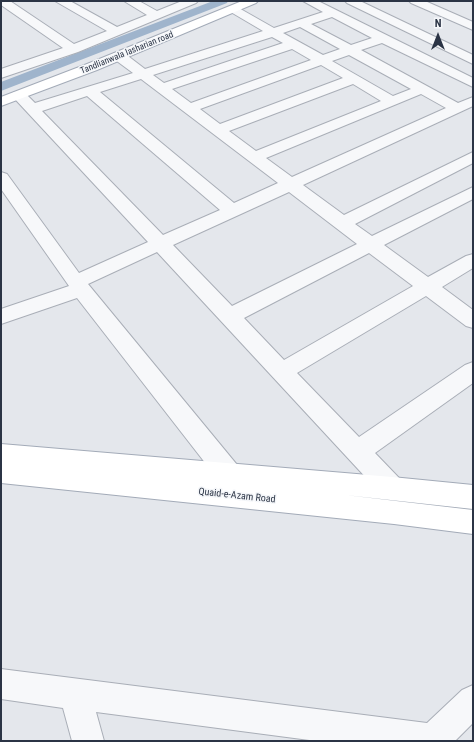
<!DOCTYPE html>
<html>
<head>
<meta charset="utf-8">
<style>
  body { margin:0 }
  #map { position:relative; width:474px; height:742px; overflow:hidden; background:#e4e7ec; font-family:"Roboto Condensed",sans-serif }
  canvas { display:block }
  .frame { position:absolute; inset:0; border:2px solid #2b3445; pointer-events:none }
  .north { position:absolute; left:418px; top:16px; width:40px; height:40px; -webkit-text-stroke:3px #f4f6f9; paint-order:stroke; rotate:0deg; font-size:11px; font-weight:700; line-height:16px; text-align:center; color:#2b3445 }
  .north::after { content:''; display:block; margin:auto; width:14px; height:18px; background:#2b3445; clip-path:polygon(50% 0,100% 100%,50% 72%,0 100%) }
</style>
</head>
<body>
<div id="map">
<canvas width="474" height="742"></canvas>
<div class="frame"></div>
<div class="north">N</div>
</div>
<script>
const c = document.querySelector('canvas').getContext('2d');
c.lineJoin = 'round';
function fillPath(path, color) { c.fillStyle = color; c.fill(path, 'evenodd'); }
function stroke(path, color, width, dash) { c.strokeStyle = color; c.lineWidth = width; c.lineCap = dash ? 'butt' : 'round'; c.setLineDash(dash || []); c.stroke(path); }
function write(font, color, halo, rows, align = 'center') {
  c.font = font + ' "Roboto Condensed",sans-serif'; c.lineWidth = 3; c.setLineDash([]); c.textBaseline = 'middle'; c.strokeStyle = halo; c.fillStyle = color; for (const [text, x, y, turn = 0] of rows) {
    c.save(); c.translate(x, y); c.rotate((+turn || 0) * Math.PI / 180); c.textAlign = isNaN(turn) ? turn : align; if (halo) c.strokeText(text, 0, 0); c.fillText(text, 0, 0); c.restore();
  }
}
fillPath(new Path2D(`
  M213,1H228L227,3L1,91V82Z`), '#9fb4cc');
const minor = new Path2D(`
  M1,1H10L74,44L107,31L55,1H70L117,27L147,15L124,1H139L157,11L182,1H198L196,3L78,52L1,78V69L63,48L1,5Z
  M303,1H318L473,78V87L382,43L361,50L458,103L473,97V106L303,185L344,215L473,152V163L355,224L372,236L473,187V199L384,245L428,277L466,256L473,254V268L442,287L473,310V328L466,326L426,296L297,373L359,437L465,365L473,362V383L375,453L401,480L405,488L401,496L392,499L383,496L157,252L88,284L238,466L241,474L238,482L229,485L220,482L77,298L1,324V309L69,286L1,189V172L7,174L79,273L148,242L14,98L12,95L14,92H24L35,103L133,73L114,59L113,56L114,53H124L145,69L263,31L229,11L227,9L229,7H237L274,28L323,12ZM332,17L372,38L351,45L311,24ZM300,27L340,49L323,55L283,33ZM272,37L283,43L164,83L153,75ZM292,49L311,60L191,103L172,89ZM349,55L411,89L393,96L332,61ZM321,65L343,78L220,124L200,109ZM141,79L278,183L234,203L100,92ZM353,84L381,101L256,151L229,131ZM421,94L446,108L292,177L266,158ZM87,96L220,210L163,235L42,111ZM289,192L357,244L232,306L173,245ZM369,253L413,286L284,360L244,318Z
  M345,1H360L473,55V64L347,3Z
  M409,1H425L473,22V30L411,3Z
  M1,669L427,723L462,690L473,685V723L455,741H317L96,712L104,741H72L63,708L1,699Z`);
const major = new Path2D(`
  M242,1H258L256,3L97,70L1,106V97L87,64Z
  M1,444L392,477L473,485V509L345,495L473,510V534L394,524L1,483Z`);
stroke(minor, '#a9aeb7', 2);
stroke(major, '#a3abb8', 2);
fillPath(minor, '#f7f8fa');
fillPath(major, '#fff');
write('9px', '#2b3445', '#f4f6f9', [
  ["Tandlianwala lasharian road",127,53,-22]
]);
write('10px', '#2b3445', '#f4f6f9', [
  ["Quaid-e-Azam Road",237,496,6]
]);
</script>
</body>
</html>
